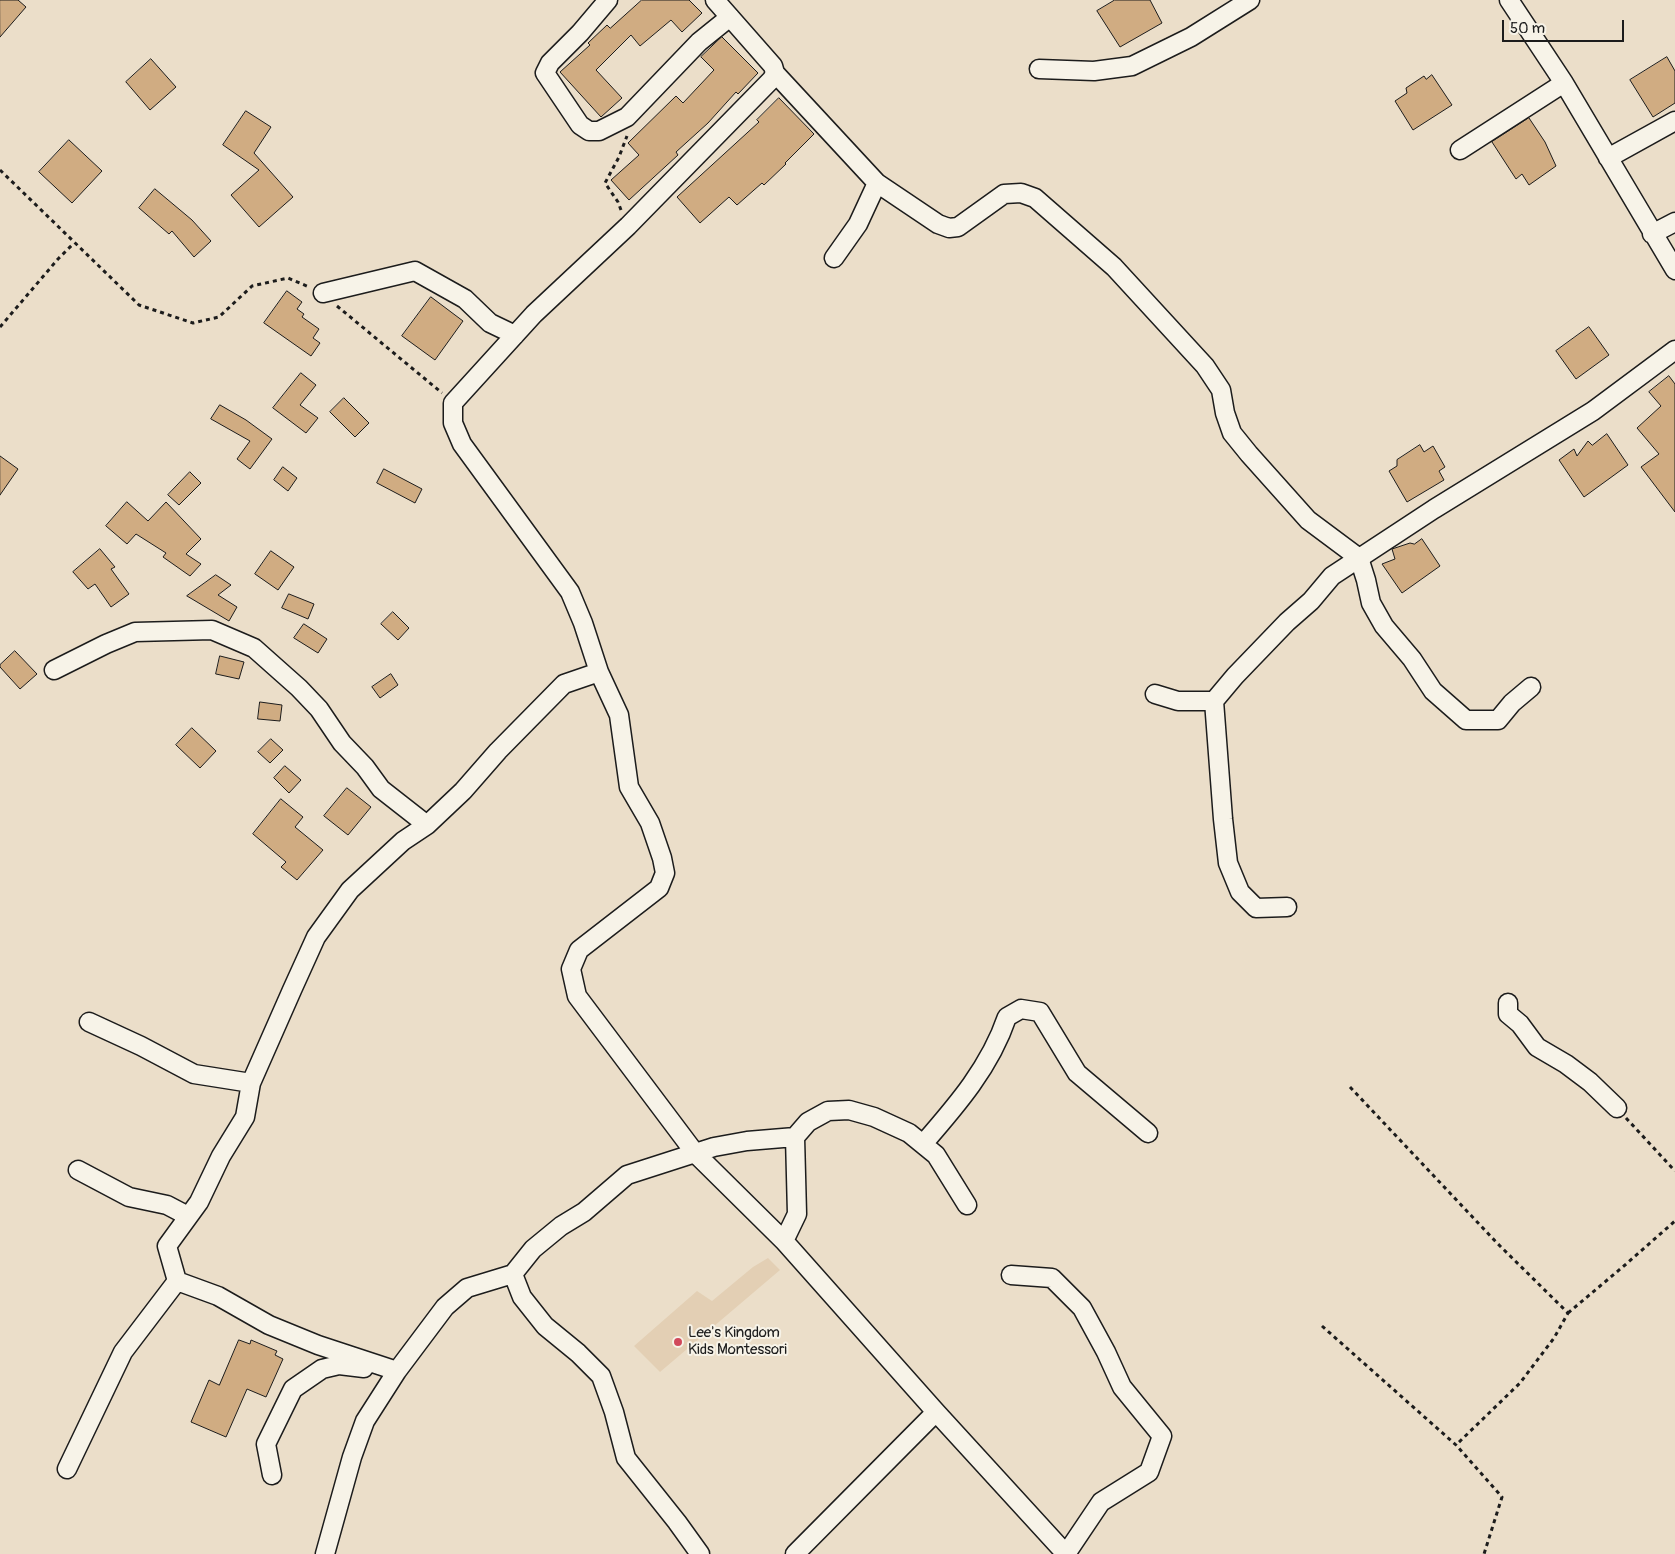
<!DOCTYPE html>
<html>
<head>
<meta charset="utf-8">
<style>
  body { margin:0 }
  #map { position:relative; width:1675px; height:1554px; overflow:hidden; background:#ebdec9; font-family:Pangolin,sans-serif }
  canvas { display:block }
  .scale { position:absolute; left:1502px; top:20px; width:122px; height:22px; box-sizing:border-box; border:2px solid #1c1c1c; border-top:0; padding-left:6px; font-size:15px; line-height:18px; white-space:nowrap; color:#1c1c1c; -webkit-text-stroke:4px #f7f3e8; paint-order:stroke }
</style>
</head>
<body>
<div id="map">
<canvas width="1675" height="1554"></canvas>
<div class="scale">50 m</div>
</div>
<script>
const c = document.querySelector('canvas').getContext('2d');
c.lineJoin = 'round';
function fillPath(path, color) { c.fillStyle = color; c.fill(path, 'evenodd'); }
function stroke(path, color, width, dash) { c.strokeStyle = color; c.lineWidth = width; c.lineCap = dash ? 'butt' : 'round'; c.setLineDash(dash || []); c.stroke(path); }
function write(font, color, halo, rows, align = 'center') {
  c.font = font + ' Pangolin,sans-serif'; c.lineWidth = 4; c.setLineDash([]); c.textBaseline = 'middle'; c.strokeStyle = halo; c.fillStyle = color; for (const [text, x, y, turn = 0] of rows) {
    c.save(); c.translate(x, y); c.rotate((+turn || 0) * Math.PI / 180); c.textAlign = isNaN(turn) ? turn : align; if (halo) c.strokeText(text, 0, 0); c.fillText(text, 0, 0); c.restore();
  }
}
fillPath(new Path2D(`
  M768,1258L780,1270L660,1372L634,1346L697,1291L712,1301L753,1267Z`), '#e3cfb4');
const building = new Path2D(`
  M0,0H18L26,7L0,37Z
  M642,0H689L702,13L682,32L671,20L640,46L631,35L596,70L622,98L601,117L560,72L590,45L588,43L607,25L610,28Z
  M1115,0H1150L1162,23L1120,47L1097,11Z
  M722,37L758,73L738,94L736,92L708,123L676,152L678,155L629,200L611,180L639,155L628,143L676,96L683,103L714,70L701,57Z
  M1667,57L1675,71V103L1653,117L1630,80Z
  M151,59L176,87L150,110L126,82Z
  M1432,75L1452,105L1413,130L1395,101L1407,93L1406,88L1424,76L1426,79Z
  M779,98L814,134L785,163L786,164L764,185L762,183L737,205L729,197L700,223L677,197L759,122L757,120Z
  M246,111L271,127L254,153L293,197L259,227L231,195L259,170L223,145Z
  M1529,118L1545,142L1556,166L1529,185L1522,174L1516,179L1492,142Z
  M69,140L102,171L72,203L39,172Z
  M155,189L192,220L211,241L194,257L172,231L169,234L139,208Z
  M287,291L302,302L297,309L304,314L302,317L319,329L313,338L320,343L311,356L264,323Z
  M431,297L463,321L435,360L402,336Z
  M1589,327L1609,355L1576,379L1556,351Z
  M301,373L316,385L300,405L318,418L306,433L273,408Z
  M1669,376L1675,384V512L1641,467L1659,454L1637,428L1661,406L1649,392Z
  M344,398L369,423L355,437L330,412Z
  M220,405L246,420L272,439L250,469L237,459L250,441L211,419Z
  M1607,434L1628,465L1584,497L1559,460L1574,449L1577,456L1588,441L1592,445Z
  M1420,445L1424,452L1433,446L1445,467L1439,471L1444,480L1407,502L1389,471L1397,466V460Z
  M0,456L18,469L0,495Z
  M283,467L297,478L288,491L274,480Z
  M384,469L422,489L415,503L377,483Z
  M190,472L201,483L179,505L168,495Z
  M127,502L148,521L166,502L201,539L186,554L201,564L190,576L163,557L166,553L136,534L127,544L106,526Z
  M1422,539L1440,566L1402,593L1382,564L1395,559L1392,549L1410,543L1414,544Z
  M100,549L115,567L111,569L129,594L111,607L95,584L88,589L73,572Z
  M271,551L294,567L278,590L255,574Z
  M216,575L231,585L218,595L237,607L229,621L187,596Z
  M289,594L314,604L308,619L282,608Z
  M393,612L409,628L398,640L381,624Z
  M304,624L327,639L318,653L294,638Z
  M15,651L37,674L20,689L0,667V665Z
  M220,656L244,662L239,679L216,674Z
  M391,674L398,685L380,698L372,687Z
  M260,702L282,705L280,721L258,719Z
  M192,728L216,751L200,768L176,745Z
  M271,739L283,750L270,763L258,752Z
  M285,766L301,780L289,793L274,778Z
  M347,788L371,807L348,835L324,816Z
  M281,799L303,817L295,827L323,850L297,880L281,867L286,862L253,834Z
  M239,1340L250,1344L251,1340L277,1351L275,1355L283,1359L266,1397L247,1389L226,1437L191,1422L209,1380L219,1385Z`);
fillPath(building, '#d0ac82');
stroke(building, '#1c1c1c', 1);
const minor = new Path2D(`
  M608,0L580,33L550,63L545,73L580,125L589,131H599L627,117L699,42L730,17
  M715,0L773,66L775,73L772,79L628,226L534,314L453,403V423L462,444L570,592L583,623L599,672L619,715L629,787L650,823L662,858L665,873L659,888L579,950L571,969L577,996L695,1153L784,1241L936,1412L1066,1554
  M1509,0L1564,83
  M1039,69L1094,71L1132,66L1191,37L1250,0
  M775,73L877,183L938,224L949,228L958,227L1004,194L1021,193L1035,198L1114,267L1205,366L1221,390L1225,413L1232,433L1249,454L1308,520L1359,558L1366,580L1371,603L1384,626L1412,659L1433,691L1466,720H1498L1512,703L1531,687
  M1460,150L1564,83L1675,270
  M1608,158L1675,121
  M1652,234L1675,222
  M834,258L858,224L877,183
  M323,293L415,271L465,299L490,323L515,335
  M54,670L106,644L135,632L212,630L254,648L299,688L319,709L342,743L365,767L381,789L427,825
  M1155,694L1178,701H1214L1235,676L1287,622L1311,601L1332,576L1434,509L1593,411L1675,350
  M1214,701L1223,819L1228,863L1240,892L1256,908L1287,907
  M1508,1003V1014L1520,1024L1537,1047L1566,1064L1590,1082L1617,1108
  M89,1022L141,1046L194,1074L251,1083
  M923,1144C957,1105 990,1067 1007,1017L1021,1009L1040,1012L1077,1073L1148,1133
  M78,1170L129,1197L167,1205L188,1216
  M784,1241L797,1214L795,1137L808,1122L828,1111L849,1110L874,1117L909,1133L936,1155L967,1205
  M1011,1275L1052,1278L1082,1308L1106,1352L1122,1387L1162,1436L1149,1472L1101,1502L1066,1554
  M397,1371L318,1345L269,1325L218,1296L177,1281L167,1246L199,1202L221,1156L245,1117L251,1083L292,990L316,937L350,890L403,841L427,825L463,791L498,751L564,684L599,672
  M67,1469L123,1352L177,1281
  M272,1475L266,1444L293,1389L322,1369L339,1365L364,1368
  M325,1554L352,1457L365,1421L397,1371L445,1307L467,1288L513,1274
  M700,1554L677,1522L626,1458L614,1412L601,1376L578,1353L545,1326L522,1297L513,1274L533,1249L561,1226L584,1212L627,1175L714,1147L747,1141L795,1137
  M795,1554L936,1412`);
stroke(minor, '#1c1c1c', 21);
stroke(new Path2D(`
  M0,170L139,305L193,323L219,317L252,286L288,278L309,287
  M621,210L618,202L605,183L619,157L627,136
  M337,306L442,393
  M0,327L58,259L74,243
  M1350,1087L1497,1243L1568,1313L1554,1338L1520,1383L1456,1445
  M1626,1118L1675,1171
  M1568,1313L1625,1265L1675,1221
  M1322,1326L1456,1445L1502,1497L1484,1554`), '#1c1c1c', 3, [4, 4]);
stroke(minor, '#f7f3e8', 18);
for (const [x, y, r, color] of [
  [678,1342,5,"#d1495b"]
]) { const dot = new Path2D(); dot.arc(x, y, r, 0, 2 * Math.PI); c.fillStyle = color; c.fill(dot); stroke(dot, '#f7f3e8', 2); }
write('15px', '#1c1c1c', '#f7f3e8', [
  ["Lee's Kingdom",688,1333],
  ["Kids Montessori",688,1350]
], 'left');
</script>
</body>
</html>
